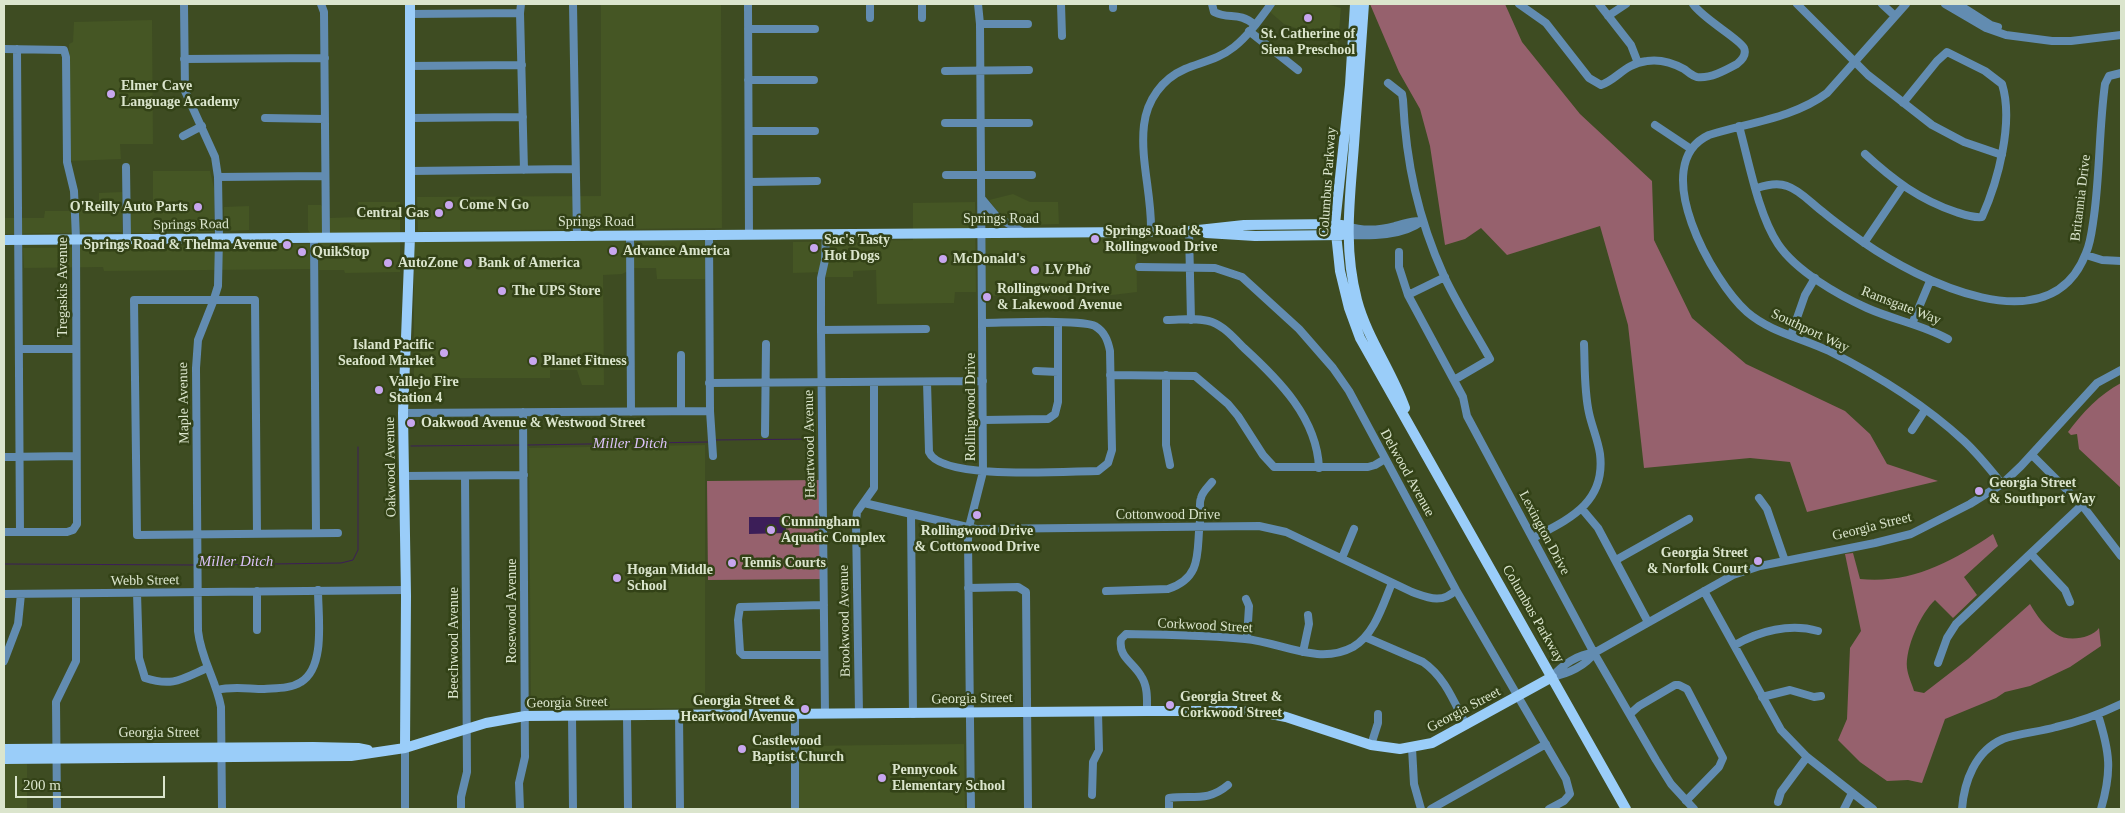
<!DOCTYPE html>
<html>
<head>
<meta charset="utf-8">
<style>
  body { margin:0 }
  #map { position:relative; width:2125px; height:813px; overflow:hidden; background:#3e4c22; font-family:Georgia,serif }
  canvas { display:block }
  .frame { position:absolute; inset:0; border:5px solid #dbe5cd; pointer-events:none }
  .scale { position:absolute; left:15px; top:776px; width:150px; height:22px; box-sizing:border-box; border:2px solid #dbe5cd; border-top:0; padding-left:6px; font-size:15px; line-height:18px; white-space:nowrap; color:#dbe5cd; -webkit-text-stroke:4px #334217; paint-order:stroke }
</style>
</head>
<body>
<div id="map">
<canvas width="2125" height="813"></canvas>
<div class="frame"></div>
<div class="scale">200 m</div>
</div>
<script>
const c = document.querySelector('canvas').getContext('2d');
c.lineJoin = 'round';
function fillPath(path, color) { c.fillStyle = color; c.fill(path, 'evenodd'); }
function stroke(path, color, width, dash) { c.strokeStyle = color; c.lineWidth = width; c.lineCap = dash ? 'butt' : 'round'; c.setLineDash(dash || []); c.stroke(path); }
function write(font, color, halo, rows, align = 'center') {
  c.font = font + ' Georgia,serif'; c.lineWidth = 5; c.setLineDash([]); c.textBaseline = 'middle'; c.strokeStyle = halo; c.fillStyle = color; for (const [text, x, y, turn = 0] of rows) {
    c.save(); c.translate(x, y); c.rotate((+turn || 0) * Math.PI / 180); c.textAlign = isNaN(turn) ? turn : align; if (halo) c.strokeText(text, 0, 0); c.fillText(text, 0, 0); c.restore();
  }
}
fillPath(new Path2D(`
  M601,4H721L722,228L418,231L417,197L601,196Z
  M1276,4H1327L1341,8L1338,43L1284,24L1270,12Z
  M152,20L153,144H120L121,159L70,161L69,44L73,42L74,22Z
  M153,171H210L214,188V232L129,233V207H153Z
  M122,192V232L4,234V218H44L45,211H80V201H99V193Z
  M1013,194L1030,202H1058L1059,224L1026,225L1014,223L1000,215L989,200Z
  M358,202H400V272L345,273L344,270H319V246L308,230V205H321L330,218L359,217Z
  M975,202L976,292H955L954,303L877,304L876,270L853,271V277H826L825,272L793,273V242L913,240V203Z
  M249,206V230L231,231L224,225V207Z
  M1136,232L1137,292L1112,295L983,296L982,233Z
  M414,241H705V279H657L656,268H634L622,274L603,275L604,385H582L577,370H550V378H414Z
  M310,244V269L104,271L103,267L24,268L23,248Z
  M705,445V708L531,709L529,448Z
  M964,744L965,809H799V746Z
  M4,764H27V809H4Z`), '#455624');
fillPath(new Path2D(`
  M1370,4H1505L1522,42L1580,114L1652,181L1654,240L1692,318L1746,364L1845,411L1870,434L1887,464L1938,481L1807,512L1790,462L1750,458L1644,468L1628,325L1600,226L1507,255L1481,228L1465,239L1445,245L1430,146L1420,109L1399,72Z
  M2121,383V488L2079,449L2077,434L2071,435L2068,432C2082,413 2100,394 2121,383Z
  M823,480L824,579L708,580L707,481Z
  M1993,534L1998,546L1964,577L1977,595L1953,618L1935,600C1921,613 1905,648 1907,668C1908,676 1912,684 1914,691L1924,693L1968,659L2030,604C2037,616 2045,627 2056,634C2067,642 2091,639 2099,628L2101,646L2070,667L2030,686L2005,692L1996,698L1945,719L1922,783L1908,780L1887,781L1860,762L1838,740L1847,719L1850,648L1861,631L1845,554L1853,553L1860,579C1911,584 1952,562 1993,534Z`), '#96616d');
fillPath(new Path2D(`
  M749,517H786V533L749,534Z`), '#3c1e58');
stroke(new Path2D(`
  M714,440L816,439
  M528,445L708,442
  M411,446L521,445
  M4,564L195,565
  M202,565L341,563L353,560L358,550V447`), '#3c1e58', 1);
stroke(new Path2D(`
  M184,4L185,91L215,157L218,177L219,238L218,286L213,302L198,340L196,368L198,631C201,659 216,680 221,707L222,809
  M321,4L324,12L326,238
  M521,4L520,13L524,170
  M573,4L577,236
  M748,4L749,235
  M870,4V18
  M922,4V18
  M1061,4L1062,36
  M1212,4L1214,12C1230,20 1238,11 1255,25
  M1519,4L1546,23L1589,78L1601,85C1618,79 1624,64 1647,61C1660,59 1673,63 1684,69C1688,72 1692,76 1697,77C1710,79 1726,70 1737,64C1742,60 1747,55 1744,48C1740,39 1703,19 1693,4
  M1599,4L1631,45L1638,63
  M1797,4L1868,75L1932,125L1964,142L2002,155
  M1882,4L1895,16
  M1906,4L1827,93C1794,118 1747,123 1709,135C1646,164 1713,282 1747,312C1770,332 1802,338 1829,351C1877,375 1925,405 1964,441C1978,454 1990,469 2002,484
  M1945,4L1986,28L2006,35L2052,41H2071L2121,35
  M1958,4L1991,25L1998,27
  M1113,8V4
  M410,14L520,13
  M1608,16L1626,4
  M980,24H1028
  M748,29H815
  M1249,31L1298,70
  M4,49L64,50L66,57L67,162L74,191L76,239L77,524L73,530L67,532H4
  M17,49L20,532
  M184,59L325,58
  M410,66L522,65
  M945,71L1029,70
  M748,80H814
  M1388,83L1402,94L1403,100C1406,163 1418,218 1444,276C1457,304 1475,332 1490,359L1454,380
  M265,118L325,119
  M410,118L523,117
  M945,123H1029
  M1655,125L1691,149
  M1739,126C1749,162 1758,214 1778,244C1796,271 1838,295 1867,308C1894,320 1923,325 1948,339
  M749,131H815
  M183,136L202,126
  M1865,154C1893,180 1920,200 1956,212C1965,215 1973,218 1982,217C1998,181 2014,122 2002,84L1985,71L1947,52L1937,61L1903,103
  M126,167L127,239
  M410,171L575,169
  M946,175H1032
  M218,177L325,176
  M749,182L817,181
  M1757,188C1766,185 1777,182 1787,186C1800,190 1812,204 1823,212C1836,223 1849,232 1863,242C1918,280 2050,348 2086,253C2091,242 2092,229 2094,216C2100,172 2099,128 2105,84L2109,76L2121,73
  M982,199L997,217L1023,232
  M1347,226C1362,231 1380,230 1395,226C1404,224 1412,220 1422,221
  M1151,231C1152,196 1140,160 1144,125C1147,100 1162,79 1185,69C1202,62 1219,59 1234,47C1248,36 1260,19 1271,4
  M1189,231L1191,320
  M709,235L710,411L713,456
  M1348,235C1371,236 1403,236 1422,221
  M630,236L631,412
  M314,238L316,533
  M1864,243L1902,187
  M1399,252V267L1408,295
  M2086,255L2102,260L2121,261
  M1139,267L1215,268L1242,277L1299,329L1333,368L1349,391L1456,590L1566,779L1570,794L1564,801L1549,809
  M1445,277L1408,295L1463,397L1467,416L1594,653L1656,760L1671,784L1694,809
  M1167,320C1181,320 1198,317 1212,322C1225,327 1235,339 1244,348C1279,380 1317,418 1319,468
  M1912,324L1930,281
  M821,330L926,329
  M1791,335L1805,295L1815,278
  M19,349H76
  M681,355V411
  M1036,371L1058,372
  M1110,375L1195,376L1228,404L1238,416L1263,455L1274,467H1368L1375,465L1385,459
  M1166,375V445L1170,465
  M927,382L929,452C941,481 1068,471 1098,471L1108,463L1112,450L1110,351C1108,341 1105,332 1095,326C1082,319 1002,323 983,323
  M709,383L983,381
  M403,413L710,411
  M984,420L1048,419L1055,414L1058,402V323
  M1912,430L1925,410
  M765,434L766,344
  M2032,455L2082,505L2121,556
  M4,457L76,456
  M404,476L524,475
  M1759,498L1767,509L1785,561
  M864,503L976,529L1259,526L1286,532L1412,592C1429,598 1442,604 1456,590
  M1582,509L1598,528L1648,622
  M911,514L913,714
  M257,534L255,300H134L137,535L338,533
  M1533,538C1569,519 1606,503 1600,454C1598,440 1592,427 1589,413C1584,391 1585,367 1584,344
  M2032,555L2065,590L2070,602
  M1342,558L1354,529
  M1616,560L1689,519
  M968,588L1018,587L1026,592L1028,809
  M1106,591L1168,589C1204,577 1196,550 1200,521C1202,513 1198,505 1201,498C1202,492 1208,487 1212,482
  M1704,591L1781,730L1807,757L1873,809
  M137,593L139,658L145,678C173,687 182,679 207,668
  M4,594L406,590
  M1246,599L1249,606L1247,639
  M824,605L740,607L738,620L740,652L743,655H824
  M257,630V591
  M1365,637L1423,662C1445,677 1454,702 1466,725
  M1735,645C1759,631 1790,623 1818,631
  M1303,652L1309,624L1308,615
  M4,661L18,624L21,594
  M1938,663L1947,638L1956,624L2082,505
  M1552,677C1562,665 1578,654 1594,653L1733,575L1760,566L1875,543L1911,534L1970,504L2002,484L2021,466L2097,383L2121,370
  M1552,677C1567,674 1586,666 1594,653
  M217,690C232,686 249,689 264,689C276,688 290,689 301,682C326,667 318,616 318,590
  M1762,697L1790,690L1814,697L1821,696
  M1147,711C1147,700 1148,686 1141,676C1133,662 1118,657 1121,639L1126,634C1166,635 1205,635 1245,639C1281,642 1318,666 1353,647C1375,634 1383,604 1392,583
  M825,714L821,330V278L825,260L826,234
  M859,714L856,522L857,512L874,488V382
  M1630,714L1639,706L1675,685H1679L1687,689L1723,758L1719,767L1686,801
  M679,715L680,809
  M795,715V809
  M2098,715C2110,753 2112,771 2101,809
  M572,716L573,809
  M627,716L628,809
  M1371,745L1378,723V714
  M1412,748L1414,784L1421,809
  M1092,795L1093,762L1099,750L1098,712
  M1778,802L1781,792L1807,757
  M57,809L56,702L76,661V594
  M405,809V748
  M461,809V797L467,772L465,476
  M520,809L519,783L525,757L523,412
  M971,809L968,540L969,527L983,472L980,24L978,4
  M1169,809V798C1193,795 1208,802 1228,785
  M1431,809L1546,744
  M1844,809L1852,793
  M1962,809C1964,782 1975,751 2003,739C2020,733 2039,732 2056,727C2079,722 2100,714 2121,704`), '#628cb1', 8);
stroke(new Path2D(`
  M1355,4L1350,85L1335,224L1340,271L1349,308L1360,338L1626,809
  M1364,4C1361,51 1357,98 1354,145C1350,199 1343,247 1357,300C1367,338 1392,371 1405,408
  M1206,233L1255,236L1342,235
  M4,240L1136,232L1189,231L1244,225L1335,224L1347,226
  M405,748L406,596L403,413L410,237V4
  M4,749L313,747L358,748L368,750
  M4,759L351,756L405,748L486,723L525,716L1147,711H1238L1271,714L1286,717L1371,745L1400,749L1432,743L1552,677`), '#9acdf9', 10);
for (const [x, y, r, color] of [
  [1308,18,5,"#c8a6ef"],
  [111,94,5,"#c8a6ef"],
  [449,205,5,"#c8a6ef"],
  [198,207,5,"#c8a6ef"],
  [439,213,5,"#c8a6ef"],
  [1095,239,5,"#c8a6ef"],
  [287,245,5,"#c8a6ef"],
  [814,248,5,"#c8a6ef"],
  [613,251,5,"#c8a6ef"],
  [302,252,5,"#c8a6ef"],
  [943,259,5,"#c8a6ef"],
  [388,263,5,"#c8a6ef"],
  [468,263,5,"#c8a6ef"],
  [1035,270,5,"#c8a6ef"],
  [502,291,5,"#c8a6ef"],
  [987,297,5,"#c8a6ef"],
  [444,353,5,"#c8a6ef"],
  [533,361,5,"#c8a6ef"],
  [379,390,5,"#c8a6ef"],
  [411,423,5,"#c8a6ef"],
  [1979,491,5,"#c8a6ef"],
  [977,515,5,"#c8a6ef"],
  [771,530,5,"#c8a6ef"],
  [1758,561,5,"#c8a6ef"],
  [732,563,5,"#c8a6ef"],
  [617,578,5,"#c8a6ef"],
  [1170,705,5,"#c8a6ef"],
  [805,709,5,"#c8a6ef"],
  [742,749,5,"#c8a6ef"],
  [882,778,5,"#c8a6ef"]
]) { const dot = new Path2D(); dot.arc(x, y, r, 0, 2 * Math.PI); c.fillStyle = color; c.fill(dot); stroke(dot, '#334217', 2); }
write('bold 14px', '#dbe5cd', '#334217', [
  ["St. Catherine of",1308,34,"center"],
  ["Siena Preschool",1308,50,"center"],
  ["Elmer Cave",121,86],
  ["Language Academy",121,102],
  ["Come N Go",459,205],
  ["O'Reilly Auto Parts",188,207,"right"],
  ["Central Gas",429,213,"right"],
  ["Springs Road &",1105,231],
  ["Rollingwood Drive",1105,247],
  ["Sac's Tasty",824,240],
  ["Hot Dogs",824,256],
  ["Springs Road & Thelma Avenue",277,245,"right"],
  ["Advance America",623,251],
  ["QuikStop",312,252],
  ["McDonald's",953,259],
  ["AutoZone",398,263],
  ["Bank of America",478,263],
  ["LV Phở",1045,270],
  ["Rollingwood Drive",997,289],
  ["& Lakewood Avenue",997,305],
  ["The UPS Store",512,291],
  ["Island Pacific",434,345,"right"],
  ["Seafood Market",434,361,"right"],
  ["Planet Fitness",543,361],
  ["Vallejo Fire",389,382],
  ["Station 4",389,398],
  ["Oakwood Avenue & Westwood Street",421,423],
  ["Georgia Street",1989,483],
  ["& Southport Way",1989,499],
  ["Cunningham",781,522],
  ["Aquatic Complex",781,538],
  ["Rollingwood Drive",977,531,"center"],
  ["& Cottonwood Drive",977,547,"center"],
  ["Georgia Street",1748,553,"right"],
  ["& Norfolk Court",1748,569,"right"],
  ["Tennis Courts",742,563],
  ["Hogan Middle",627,570],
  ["School",627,586],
  ["Georgia Street &",1180,697],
  ["Corkwood Street",1180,713],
  ["Georgia Street &",795,701,"right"],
  ["Heartwood Avenue",795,717,"right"],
  ["Castlewood",752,741],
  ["Baptist Church",752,757],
  ["Pennycook",892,770],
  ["Elementary School",892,786]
], 'left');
write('14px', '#dbe5cd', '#334217', [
  ["Columbus Parkway",1328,182,-86],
  ["Britannia Drive",2081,198,-83],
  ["Springs Road",1001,219],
  ["Springs Road",596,222],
  ["Springs Road",191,225,-1],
  ["Tregaskis Avenue",63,287,-90],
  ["Ramsgate Way",1901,306,21],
  ["Southport Way",1810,331,25],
  ["Maple Avenue",184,403,-91],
  ["Rollingwood Drive",971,407,-90],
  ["Heartwood Avenue",810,444,-91],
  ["Oakwood Avenue",391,467,-91],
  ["Delwood Avenue",1407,473,61],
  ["Cottonwood Drive",1168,515],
  ["Georgia Street",1872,527,-14],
  ["Lexington Drive",1544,533,62],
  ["Webb Street",145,581,-1],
  ["Rosewood Avenue",512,611,-90],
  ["Columbus Parkway",1533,614,60],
  ["Brookwood Avenue",845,621,-91],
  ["Corkwood Street",1205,626,3],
  ["Beechwood Avenue",454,643,-90],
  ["Georgia Street",972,699,-1],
  ["Georgia Street",567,703,-1],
  ["Georgia Street",1464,710,-28],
  ["Georgia Street",159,733]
]);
write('italic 15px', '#dbc2f9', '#334217', [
  ["Miller Ditch",630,444],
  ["Miller Ditch",236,562]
]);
</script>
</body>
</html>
